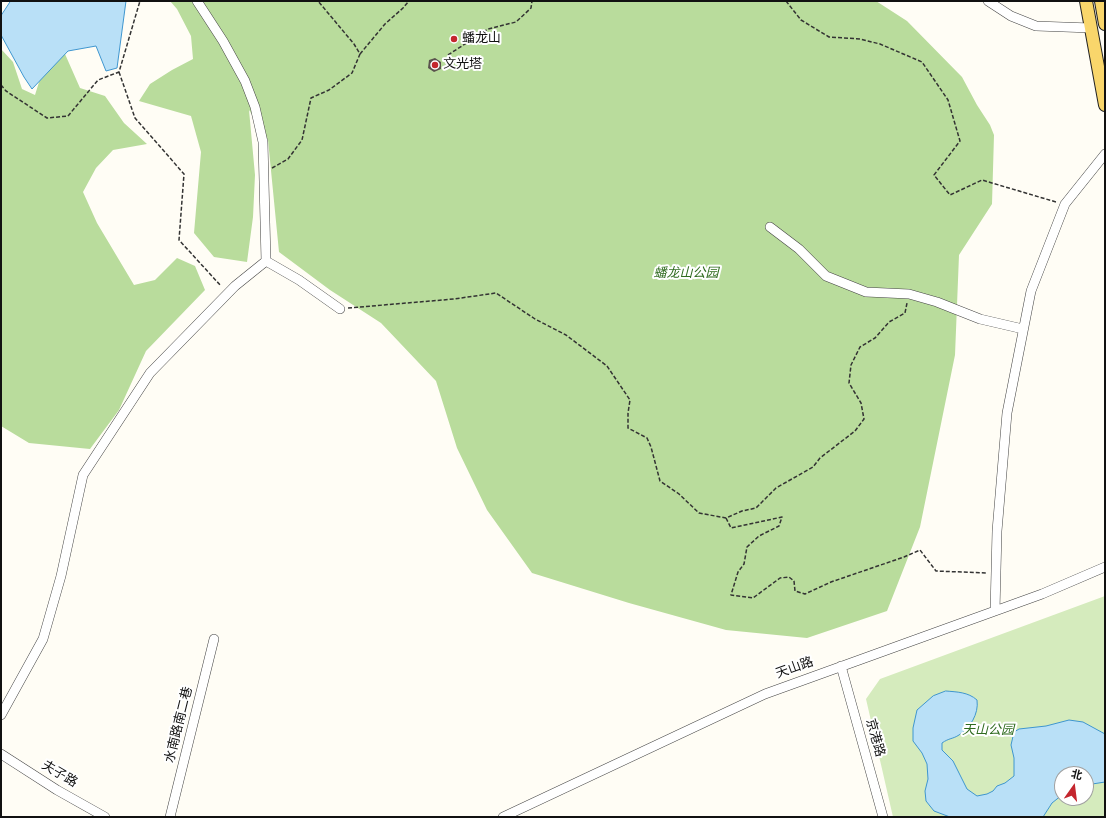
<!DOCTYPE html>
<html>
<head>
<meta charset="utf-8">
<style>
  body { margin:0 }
  #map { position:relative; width:1106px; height:818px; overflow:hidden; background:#fffdf5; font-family:Spectral,"Noto Sans SC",serif }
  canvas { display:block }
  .frame { position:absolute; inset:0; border:2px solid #111; pointer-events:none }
  .north { position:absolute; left:1054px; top:766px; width:40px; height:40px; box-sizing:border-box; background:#fff; border:1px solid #a0a0a0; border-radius:50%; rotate:14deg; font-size:11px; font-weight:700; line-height:16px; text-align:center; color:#111 }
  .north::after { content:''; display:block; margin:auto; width:14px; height:18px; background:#c4262e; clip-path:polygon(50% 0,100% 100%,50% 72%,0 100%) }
</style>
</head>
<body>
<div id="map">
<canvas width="1106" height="818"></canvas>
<div class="frame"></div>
<div class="north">北</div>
</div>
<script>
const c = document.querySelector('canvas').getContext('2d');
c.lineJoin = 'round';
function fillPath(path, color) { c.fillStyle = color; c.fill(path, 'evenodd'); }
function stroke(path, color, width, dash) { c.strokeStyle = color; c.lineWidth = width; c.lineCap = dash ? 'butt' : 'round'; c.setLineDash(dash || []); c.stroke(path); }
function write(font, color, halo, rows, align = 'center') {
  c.font = font + ' Spectral,"Noto Sans SC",serif'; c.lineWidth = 4; c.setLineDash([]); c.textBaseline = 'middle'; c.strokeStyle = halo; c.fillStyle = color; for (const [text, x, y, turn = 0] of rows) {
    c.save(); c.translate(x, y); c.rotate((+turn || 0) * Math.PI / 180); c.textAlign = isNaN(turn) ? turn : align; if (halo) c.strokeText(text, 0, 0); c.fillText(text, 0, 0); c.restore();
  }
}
fillPath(new Path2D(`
  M1105,596V817H893L866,699L880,679ZM1062,774H1086V798H1062Z`), '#d5ebbd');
fillPath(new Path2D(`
  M170,1H876L907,21L962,77L977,105L990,125L994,135L992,204L959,255L955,355L920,527L887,611L807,638L726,630L629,603L532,573L487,510L457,448L436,381L381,323L330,290L279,252L268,140L249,110L255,175L253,217L247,262L214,257L194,233L201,152L191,116L139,101L150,84L172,70L193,59L191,36L177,9Z
  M1,49L13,62L22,89L35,95L44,66L53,54H65L80,88L105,96L124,123L147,144L113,150L96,168L83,192L97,223L134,285L155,280L177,258L195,266L205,290L146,351L119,410L90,449L29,443L1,426Z`), '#b9dc9c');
const water = new Path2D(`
  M11,1H126L117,68L106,71L96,46L68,51L32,89L24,77L1,35V16Z
  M946,691C957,692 968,692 977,700C979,714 970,728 959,735C953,739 949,738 942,743V750L953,761L967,789L977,796L987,794L993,791L997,786L1005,783L1014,776V758L1011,745L1014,732L1019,729L1046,726L1069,720L1083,722L1105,734V782L1086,785V774H1062V795L1052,803L1043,817H950L934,811L926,801L925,791L928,779L927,764L922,753L913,741V728L917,710L933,696Z`);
fillPath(water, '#b9e0f7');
stroke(water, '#3f96cf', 1);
fillPath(new Path2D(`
  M435,58L441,62V69L434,72L428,68L429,60Z`), '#5a524d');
const minor = new Path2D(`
  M197,1L223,41L245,81L255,107L263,142L266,261
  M988,1L1011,16L1036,26L1091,28
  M770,227L799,249L826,276L866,292L909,294L937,302L980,319L1023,329
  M995,611L997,531L1007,413L1031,291L1065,204L1105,154
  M841,666L883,817
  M1,715L43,639L61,576L83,475L150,373L235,286L266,261L299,280L340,309
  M1,754L57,790L105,817
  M170,817L214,639
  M503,817L765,694L1042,594L1105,567`);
const major = new Path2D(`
  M1086,1L1105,105
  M1101,1L1105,24`);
stroke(minor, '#444', 10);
stroke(major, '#222', 14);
stroke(new Path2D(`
  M786,1L801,20L829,37L860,39L880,44L922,62L948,100L960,141L934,175L950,195L982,180L1056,202
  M360,54L385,24L403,8L409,1
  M448,55L488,29L516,22L531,8L532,1
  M119,72L135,118L184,174L179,240L221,286
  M1,85L6,91L47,118L68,116L98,80L119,72L140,1
  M272,168L288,159L302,140L311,98L329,90L352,73L360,54L354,44L318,1
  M348,308L454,299L496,293L535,319L566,335L607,366L630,400L628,413V428L647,438L651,447L660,481L679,494L699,513L726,518L742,511L756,508L776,488L813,467L820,458L855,431L864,419L861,403L849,383L851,365L860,347L875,338L889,322L905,313L907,303
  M726,518L731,528L782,517L779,526L759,536L747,547L744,564L738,572L731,595L753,598L780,578L789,577L794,581L795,591L805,594L831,582L904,557L920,550L936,571L986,573`), '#333', 1.5, [4, 2]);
stroke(minor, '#fff', 9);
stroke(major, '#f9d66b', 12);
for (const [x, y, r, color] of [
  [454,39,4,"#c4262e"],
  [435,65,4,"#c4262e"]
]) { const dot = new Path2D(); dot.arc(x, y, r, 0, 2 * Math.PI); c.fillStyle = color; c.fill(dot); stroke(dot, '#fff', 1.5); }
write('13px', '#111', '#fff', [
  ["蟠龙山",462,39],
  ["文光塔",443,65]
], 'left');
write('italic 13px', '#2f6b1f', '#fff', [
  ["蟠龙山公园",686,274],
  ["天山公园",988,731]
]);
write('13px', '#111', '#fff', [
  ["天山路",795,669,-20],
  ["水南路南二巷",180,725,-76],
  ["京港路",874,738,74],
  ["夫子路",59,775,31]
]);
</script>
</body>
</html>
